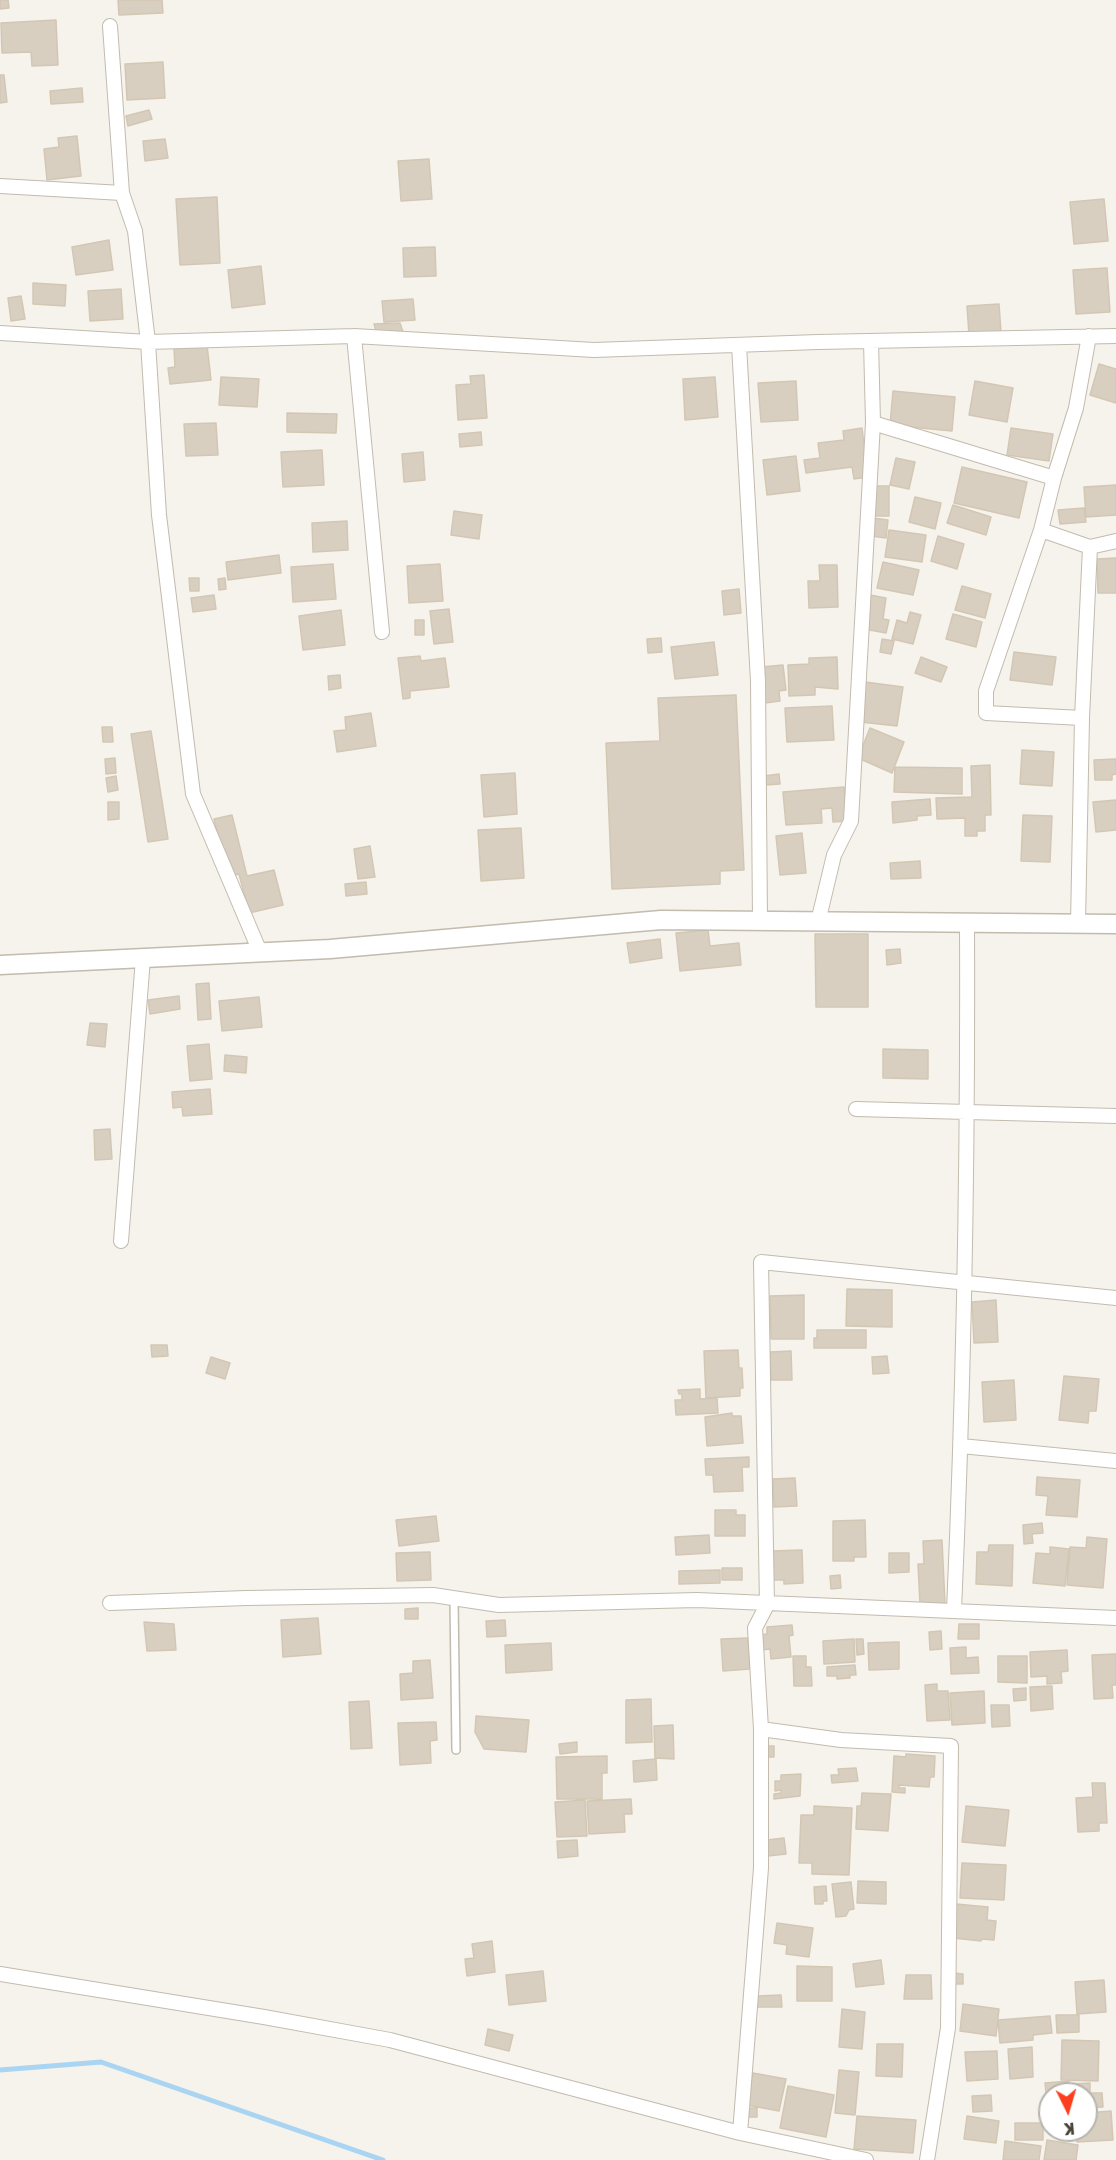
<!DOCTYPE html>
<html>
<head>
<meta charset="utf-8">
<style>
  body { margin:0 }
  #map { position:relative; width:1116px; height:2160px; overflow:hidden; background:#f6f3ec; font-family:Rubik,sans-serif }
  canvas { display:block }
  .north { position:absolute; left:1038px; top:2082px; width:60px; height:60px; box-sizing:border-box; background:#fff; border:2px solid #b7b4b0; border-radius:50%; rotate:175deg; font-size:16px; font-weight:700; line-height:24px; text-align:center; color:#4b4439 }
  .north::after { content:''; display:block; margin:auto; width:21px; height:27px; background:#fc3f1d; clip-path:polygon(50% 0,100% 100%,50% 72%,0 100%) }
</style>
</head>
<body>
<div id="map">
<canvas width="1116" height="2160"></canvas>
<div class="north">K</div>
</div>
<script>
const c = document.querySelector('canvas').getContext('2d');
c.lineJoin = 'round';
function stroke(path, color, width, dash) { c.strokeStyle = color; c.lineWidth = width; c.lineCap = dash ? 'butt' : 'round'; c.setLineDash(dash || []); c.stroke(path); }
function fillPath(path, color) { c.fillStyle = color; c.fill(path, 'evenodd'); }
stroke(new Path2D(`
  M0,2070L101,2062L383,2160`), '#a9d4f2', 5);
const building = new Path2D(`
  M0,0H8L9,8L0,9Z
  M118,0H162L163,13L119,15Z
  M56,20L58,65L32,66L31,52L2,53L1,23Z
  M163,62L165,98L127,100L125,64Z
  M0,75H4L7,102L0,103Z
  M82,88L83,102L51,104L50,91Z
  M149,110L152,119L128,126L126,116Z
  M77,136L81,176L47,180L44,149L59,147L58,138Z
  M165,139L168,158L145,161L143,141Z
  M429,159L432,199L401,201L398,161Z
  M217,197L220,263L180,265L176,199Z
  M1104,199L1108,241L1074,244L1070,202Z
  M109,240L113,270L76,275L72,247Z
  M435,247L436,276L404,277L403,248Z
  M261,266L265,304L232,308L228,270Z
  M1107,268L1110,312L1076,314L1073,270Z
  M33,283L66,285L65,306L33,304Z
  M121,289L123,319L90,321L88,291Z
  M21,296L25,319L11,321L8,298Z
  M413,299L415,320L384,322L382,301Z
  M999,304L1001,332L969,335L967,306Z
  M400,323L403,332L377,335L374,324Z
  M207,345L211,380L170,384L168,368L175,367L174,349Z
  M1099,364L1116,369V403L1090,395Z
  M484,375L487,418L458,420L456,385L471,384L470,376Z
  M221,377L259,379L257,407L219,405Z
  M715,377L718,417L685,420L683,379Z
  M796,381L798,420L761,422L758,383Z
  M975,381L1013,388L1007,422L969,415Z
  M893,391L955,397L952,431L890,425Z
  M287,413L337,414L336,433L287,432Z
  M216,423L218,455L186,456L184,424Z
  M862,428L868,477L854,479L852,467L806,473L804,460L820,458L818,443L844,440L843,431Z
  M1011,428L1053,434L1049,461L1007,455Z
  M481,432L482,445L460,447L459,434Z
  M322,450L324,485L283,487L281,452Z
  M423,452L425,480L404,482L402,454Z
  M796,456L800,491L767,495L763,460Z
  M896,458L915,462L909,489L890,485Z
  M962,467L1027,482L1019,518L954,503Z
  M1116,485V515L1086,517L1084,487Z
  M875,486H889V516H874Z
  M915,497L941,503L935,529L909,522Z
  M953,505L991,517L986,535L947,523Z
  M1084,508L1086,522L1060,524L1058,510Z
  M454,511L482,515L479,539L451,535Z
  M873,518L888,520L886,538L871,536Z
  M347,521L348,550L313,552L312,523Z
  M889,530L926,535L922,562L885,557Z
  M938,536L964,544L957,569L931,561Z
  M279,555L281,573L228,580L226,562Z
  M1116,558V593H1098L1097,559Z
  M883,562L919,570L913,595L877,588Z
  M333,564L336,599L293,602L291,567Z
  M440,564L443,601L409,603L407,566Z
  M819,565H837L838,607L809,608L808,581H820Z
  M189,578H199V591H190Z
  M225,578L226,589L219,590L218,579Z
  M962,586L991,594L985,618L955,610Z
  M739,589L741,613L724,615L722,591Z
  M214,595L216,609L193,612L191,598Z
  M870,595L886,598L883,619L889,620L886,633L864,629Z
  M449,609L453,642L434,644L430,611Z
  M341,610L345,645L303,650L299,616Z
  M910,612L921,615L913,644L892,639L897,620L907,623Z
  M953,614L982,622L976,647L946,639Z
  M415,620H424V635H415Z
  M661,638L662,652L648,653L647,639Z
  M882,639L894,641L891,654L880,652Z
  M714,642L718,675L675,679L671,647Z
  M1014,652L1056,657L1052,685L1010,680Z
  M420,656L421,661L445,658L449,687L410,691V698L403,699L398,658Z
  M837,657L838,689L815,687V695L789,696L788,665L809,664V658Z
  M921,657L947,667L941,682L915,673Z
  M783,665L786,690L779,691L780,701L765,703L761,667Z
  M340,675L341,688L329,690L328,676Z
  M865,682L903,687L897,726L860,722Z
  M736,695L744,870L720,871V884L612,889L606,743L660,741L658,698Z
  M832,706L834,740L787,742L785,708Z
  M371,713L376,746L337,752L334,731L346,730L345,717Z
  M102,727H112L113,742H103Z
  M870,728L904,742L892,773L858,758Z
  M151,731L168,839L148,842L131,734Z
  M1022,750L1054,752L1052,786L1020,784Z
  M115,758L116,773L106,774L105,759Z
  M1116,759V774L1112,775V780H1095L1094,760Z
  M990,765L991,815H985V831H977V836H965V818L937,819L936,798L972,797L971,766Z
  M895,767L962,768V794L894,792Z
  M515,773L517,814L484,817L481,775Z
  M779,774L780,784L765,785L764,776Z
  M116,776L118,790L108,792L106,778Z
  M844,787L847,821L833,822L832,808L821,809L822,823L786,825L783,792Z
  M930,799L931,815L917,816V820L893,823L892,802Z
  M1116,800V830L1096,832L1093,802Z
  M108,802H119V819L108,820Z
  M232,815L247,876L274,870L283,905L249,913L239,874L228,877L214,819Z
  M1023,815L1052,816L1050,862L1021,861Z
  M521,828L524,878L481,881L478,830Z
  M802,833L806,873L780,875L776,836Z
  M370,846L375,877L358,879L354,849Z
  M920,861L921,878L891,879L890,863Z
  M366,882L367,894L346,896L345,884Z
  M708,930L710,946L739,943L741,965L680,971L676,933Z
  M815,934H868V1007H816Z
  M660,939L662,958L630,963L627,943Z
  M900,949L901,963L887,965L886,950Z
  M209,983L211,1019L198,1020L196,984Z
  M179,996L180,1009L150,1014L148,1000Z
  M259,997L262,1027L222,1031L219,1001Z
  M90,1023L107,1024L105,1047L87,1045Z
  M209,1044L212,1079L190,1081L187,1046Z
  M883,1049L928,1050V1079L883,1078Z
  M225,1055L247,1057L246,1073L224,1071Z
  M210,1089L212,1114L183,1116L182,1107L173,1108L172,1092Z
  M110,1129L112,1159L95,1160L94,1130Z
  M847,1289L892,1290V1327L846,1326Z
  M804,1295V1339H771L770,1296Z
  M996,1300L998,1342L974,1343L972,1302Z
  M817,1330H866V1348H814V1338H817Z
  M151,1345H167L168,1356L152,1357Z
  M738,1350L739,1368H742L743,1388H740V1396L706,1398L704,1351Z
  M791,1351L792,1380H771L770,1352Z
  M887,1356L889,1373L873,1374L872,1357Z
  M211,1357L230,1363L225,1379L206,1373Z
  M1064,1376L1099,1379L1096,1411H1089L1088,1423L1059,1420Z
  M1014,1380L1016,1420L984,1422L982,1382Z
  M700,1389V1399L717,1398L718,1413L676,1415L675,1400H682V1394H679L678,1390Z
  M732,1413V1416H741L743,1443L707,1446L705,1417Z
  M749,1457V1467H742L743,1491L714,1492L713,1475H706L705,1459Z
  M1037,1477L1080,1480L1077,1517L1046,1515L1048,1496L1036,1495Z
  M795,1478L797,1506L774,1507L773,1479Z
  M715,1510H736V1515H745V1536H715Z
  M436,1516L439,1541L399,1546L396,1520Z
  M865,1520L866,1557H854V1561H833V1521Z
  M1042,1523L1043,1533L1032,1534L1033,1543L1024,1544L1023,1525Z
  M709,1535L710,1553L676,1555L675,1537Z
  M1087,1537L1107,1539L1103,1588L1067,1585L1070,1547L1086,1548Z
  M942,1540L945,1604L920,1605L918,1564H924L923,1541Z
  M989,1545H1013L1012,1586L976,1584L977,1552H988Z
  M1050,1547L1069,1549L1065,1586L1033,1583L1036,1553L1050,1554Z
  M802,1550L803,1583L784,1584V1580H772L771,1551Z
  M430,1552L431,1580L397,1581L396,1553Z
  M889,1553H909V1572L889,1573Z
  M722,1568H742V1580H722Z
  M720,1570V1583L679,1584V1571Z
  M840,1575L841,1588L831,1589L830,1576Z
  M418,1608V1619H405V1609Z
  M318,1618L321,1654L283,1657L281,1620Z
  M505,1620L506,1636L487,1637L486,1621Z
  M144,1622L174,1624L176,1650L147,1651Z
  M959,1624H979V1639H958Z
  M792,1625L793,1635L789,1636L791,1657L771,1659L770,1649L762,1650L760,1635L767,1634V1627Z
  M941,1631L942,1649L930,1650L929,1632Z
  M748,1638L750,1669L723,1671L721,1639Z
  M854,1639L855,1662L824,1664L823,1641Z
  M856,1639H863L864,1654L857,1655Z
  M899,1642V1669L869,1670L868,1643Z
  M551,1643L552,1670L506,1673L505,1645Z
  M966,1647V1658L978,1657L979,1673L951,1674L950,1648Z
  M1067,1650L1068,1671L1061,1672L1062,1683L1047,1684V1676L1031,1677L1030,1652Z
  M1116,1654V1685H1112L1113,1698L1094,1699L1092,1655Z
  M793,1656H806V1667H811L812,1686H794Z
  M998,1656H1027V1683L998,1682Z
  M430,1660L433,1698L401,1700L400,1674L413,1673V1661Z
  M855,1665L856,1675H850V1678L837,1679V1676H827V1667Z
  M937,1684V1691H948L950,1720L927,1721L925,1685Z
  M1052,1686L1053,1709L1031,1711L1030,1687Z
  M1026,1688V1700L1014,1701L1013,1689Z
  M984,1691L985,1723L952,1725L950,1693Z
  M651,1699L652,1742L626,1743V1700Z
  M369,1701L372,1748L351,1749L349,1702Z
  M991,1705H1009L1010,1726L992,1727Z
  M476,1716L529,1720L526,1752L484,1749L475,1732Z
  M436,1722L437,1740L430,1741L431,1763L400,1765L398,1723Z
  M673,1725L674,1759L655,1758L654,1726Z
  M577,1742V1752L560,1754L559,1744Z
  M767,1746H774V1757H767Z
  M906,1754L935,1756L934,1777H930L929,1787L899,1785V1788H905V1793L892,1792L894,1756L906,1757Z
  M607,1756V1773H602V1799H557L556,1757Z
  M656,1759L657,1780L634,1782L633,1761Z
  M856,1768L858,1781L832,1783L831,1775H839L838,1769Z
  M801,1774L800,1796L774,1799V1794L781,1793V1790L775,1791V1781H781V1775Z
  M1092,1783H1105L1107,1823H1099V1831L1078,1832L1076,1798L1093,1797Z
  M862,1793L891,1794L888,1831L856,1829L857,1806H861Z
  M631,1799L632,1814H624L625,1832L589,1834L587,1801Z
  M585,1800L587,1836L557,1837L555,1802Z
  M814,1806L852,1808L849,1875L812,1874V1863H799L801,1815H814Z
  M966,1806L1009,1810L1005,1846L962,1842Z
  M784,1838L786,1854L768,1856L767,1840Z
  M577,1840L578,1856L558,1858L557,1841Z
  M962,1863L1006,1865L1004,1900L960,1898Z
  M858,1881L886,1882V1904L857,1903Z
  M851,1882L854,1909L849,1910L846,1916L836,1917L832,1884Z
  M826,1886L827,1901H823V1904H815L814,1887Z
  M956,1904L988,1907L987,1920L996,1921L994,1940L982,1939L981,1941L953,1938Z
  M777,1923L813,1928L809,1957L786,1954L787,1945L774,1943Z
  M492,1941L495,1972L467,1976L465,1959L474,1958L472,1944Z
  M881,1960L884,1984L856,1987L853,1964Z
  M797,1966L832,1967V2001H797Z
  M543,1971L546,2001L509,2005L506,1975Z
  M954,1973L963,1974V1984H954Z
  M906,1975H931L932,1999H904Z
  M1104,1980L1106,2012L1077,2014L1075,1982Z
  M781,1995L782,2007H757V1996Z
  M963,2004L999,2009L996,2036L960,2031Z
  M842,2009L865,2012L862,2049L839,2047Z
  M1056,2015H1079V2032L1057,2033Z
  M1050,2016L1052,2033L1033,2035V2040L1000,2043L998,2020Z
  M488,2029L513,2035L509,2051L485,2045Z
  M1062,2040L1099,2041L1098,2081L1061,2080Z
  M877,2044H903L902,2077L876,2076Z
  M1032,2047L1033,2077L1010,2079L1008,2049Z
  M997,2051L998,2079L967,2081L965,2052Z
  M839,2070L859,2072L855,2115L835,2113Z
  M753,2073L786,2079L779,2111L747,2105Z
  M1069,2081L1071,2094H1050V2111H1048L1045,2083Z
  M1090,2083V2093H1102L1103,2107L1086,2108V2094H1073V2084Z
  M788,2086L834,2095L826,2137L780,2128Z
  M991,2095L992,2111L973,2112L972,2096Z
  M747,2108H757V2117H747Z
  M1111,2111L1113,2140L1077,2142V2130H1086V2113Z
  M857,2116L916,2120L913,2153L854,2149Z
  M967,2116L999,2121L996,2143L964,2139Z
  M1015,2123H1043V2140H1015Z
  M1047,2140L1078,2145L1076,2160H1044Z
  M1005,2141L1041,2146L1039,2160H1003Z`);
fillPath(building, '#d8cfc1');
stroke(building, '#d3c7b4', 1.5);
const service = new Path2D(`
  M454,1599L456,1750`);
const minor = new Path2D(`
  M110,26L122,193L135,231L148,342L159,515L193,794L260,952
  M0,186L122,193
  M0,333L148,342L354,336L594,350L818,342L1116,336
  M354,336L382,632
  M739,345L758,681L760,921
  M873,423L1054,478L1041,530L1090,547L1116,541
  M1054,478L1076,408L1089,336
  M1041,530L986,691V713L1082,718
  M818,922L834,855L851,821L873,423L871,341
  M1078,924L1082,718L1090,547
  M856,1109L1116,1116
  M121,1241L143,958
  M961,1446L1116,1461
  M110,1603L246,1598L433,1595L499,1605L697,1600L1116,1618
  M954,1611C964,1382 968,1153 967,924
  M761,1729L841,1740L951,1746L948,2028L927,2160
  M0,1974L264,2017L390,2040L740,2133L866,2160
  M740,2133L761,1868V1729L755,1628L767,1605L761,1262L1116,1298`);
const tertiary = new Path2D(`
  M0,965L330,949L661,920L1116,924`);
stroke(service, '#c2bbae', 10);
stroke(minor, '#c2bbae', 16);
stroke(tertiary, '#c2bbae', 21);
stroke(service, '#fff', 7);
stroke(minor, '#fff', 14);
stroke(tertiary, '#fff', 18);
</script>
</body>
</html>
